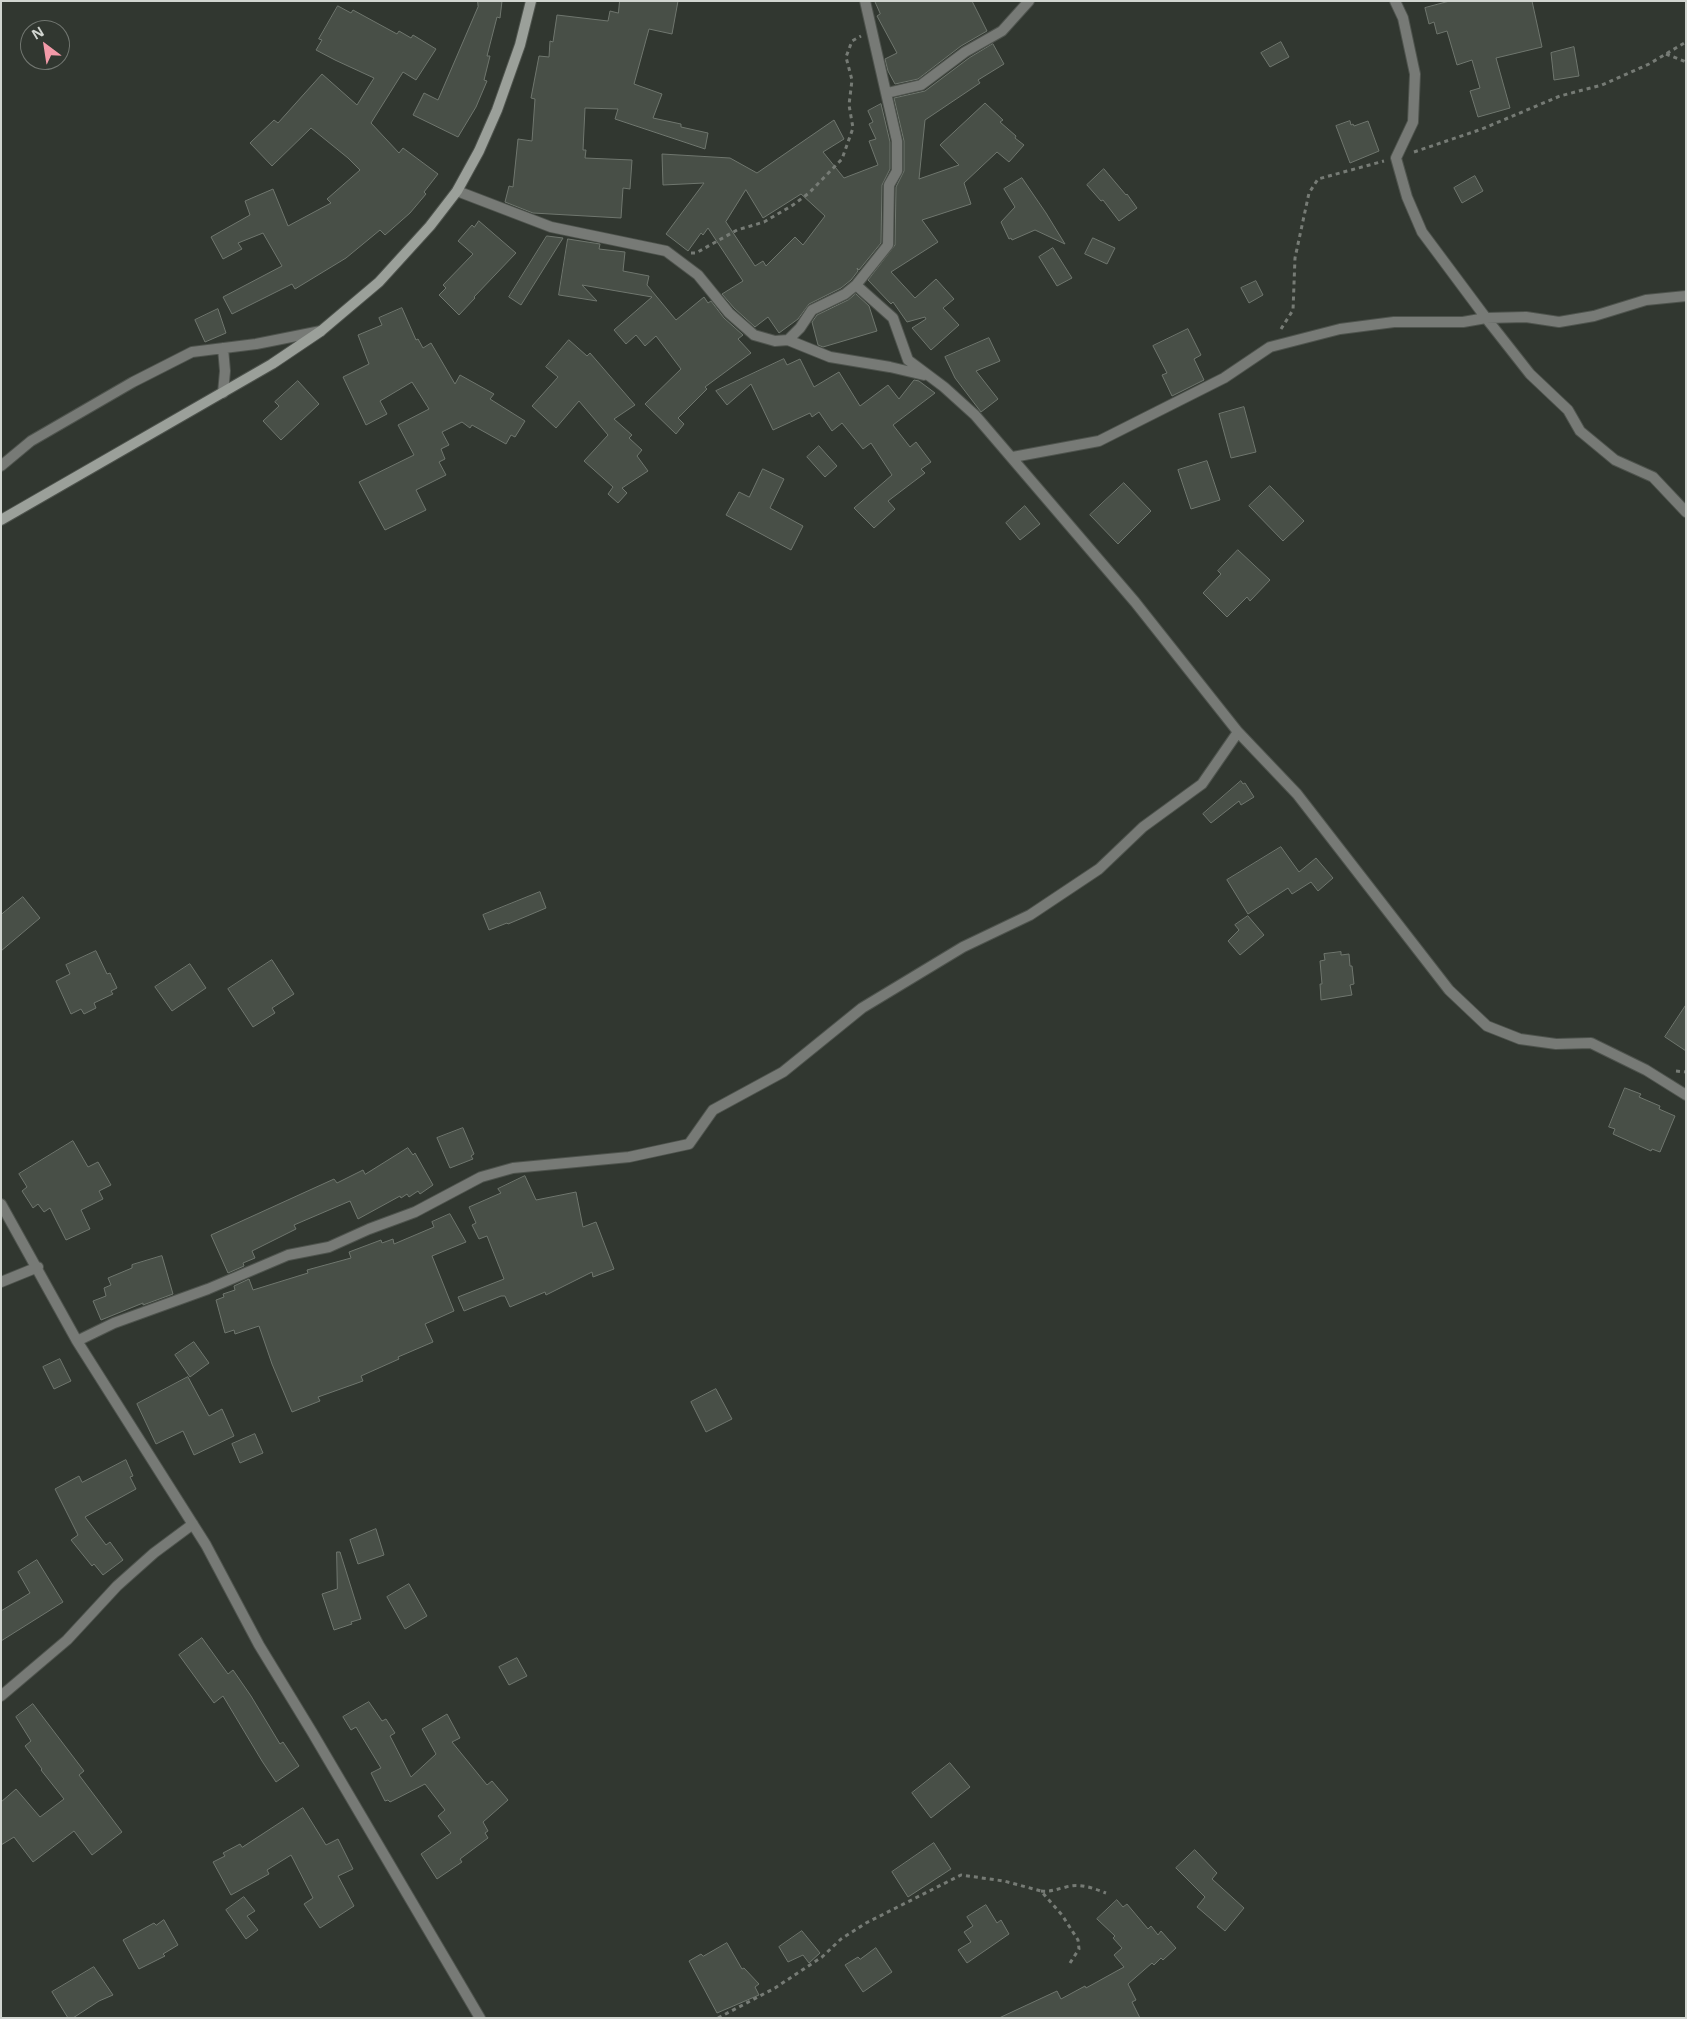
<!DOCTYPE html>
<html>
<head>
<meta charset="utf-8">
<style>
  body { margin:0 }
  #map { position:relative; width:1687px; height:2019px; overflow:hidden; background:#313730; font-family:"Noto Sans",sans-serif }
  canvas { display:block }
  .frame { position:absolute; inset:0; border:2px solid #d1d5d0; pointer-events:none }
  .north { position:absolute; left:20px; top:20px; width:50px; height:50px; box-sizing:border-box; background:#313730; border:1px solid #717670; border-radius:50%; rotate:329deg; font-size:14px; font-weight:700; line-height:20px; text-align:center; color:#d1d5d0 }
  .north::after { content:''; display:block; margin:auto; width:18px; height:22px; background:#f39aa8; clip-path:polygon(50% 0,100% 100%,50% 72%,0 100%) }
</style>
</head>
<body>
<div id="map">
<canvas width="1687" height="2019"></canvas>
<div class="frame"></div>
<div class="north">N</div>
</div>
<script>
const c = document.querySelector('canvas').getContext('2d');
c.lineJoin = 'round';
function fillPath(path, color) { c.fillStyle = color; c.fill(path, 'evenodd'); }
function stroke(path, color, width, dash) { c.strokeStyle = color; c.lineWidth = width; c.lineCap = dash ? 'butt' : 'round'; c.setLineDash(dash || []); c.stroke(path); }
const building = new Path2D(`
  M478,1H502L500,18L497,17L487,56H490L484,80L487,81L476,107L458,137L413,115L424,93L438,100L478,7Z
  M620,1H678L672,34L649,29L634,84L662,94L653,118L681,124V127L708,133L705,149L615,119L618,109L585,108L583,150H586L585,158L632,160L630,189L623,188L621,218L533,213L505,202L509,186L513,187L518,139L532,141L535,99L531,98L539,56L549,57L550,41L553,42L557,15L608,21L610,11L618,13Z
  M875,1H972L987,31L961,46L918,79L895,84L888,71L885,59L897,53L877,16L880,14Z
  M1450,1H1532L1542,47L1496,58L1510,108L1478,117L1470,91L1480,88L1472,60L1457,65L1447,31L1437,34L1434,22L1429,24L1425,8Z
  M338,6L351,13L353,10L397,34L399,31L411,38L413,35L436,49L416,80L403,72L371,123L399,153L403,148L438,174L424,192L426,194L410,213L385,235L380,230L346,258L295,289L292,284L232,314L223,297L282,266L263,233L238,243L242,249L223,259L211,237L250,215L245,201L273,189L288,226L331,203L327,199L360,170L348,158L311,128L272,166L250,143L274,120L278,123L322,74L357,105L374,78L335,60L316,50L322,40L319,39Z
  M1281,42L1289,57L1270,67L1261,53Z
  M993,44L1004,64L978,80L980,83L925,120L919,179L959,165L940,145L985,103L1003,120L1000,122L1016,136L1015,138L1024,145L1009,162L997,152L964,183L971,204L922,220L938,242L891,272L915,298L936,279L954,299L943,308L959,325L931,350L912,328L926,319L925,317L907,322L893,302L891,304L868,280L895,245L896,187L904,171V141L894,98L925,91L969,58Z
  M1574,47L1579,76L1554,80L1551,53Z
  M881,104L890,142V169L882,185L881,243L859,270L857,268L858,271L851,280L841,288L809,304L798,319L779,333L768,317L755,327L734,308L722,294L743,281L708,228L703,235L701,233L688,251L666,234L704,183L663,185L662,154L730,158L757,173L834,120L844,139L823,152L844,178L878,165L869,141L876,139L869,124L873,122L868,111ZM746,190L763,218L801,194L825,216L803,245L795,237L766,266L763,261L755,266L726,222Z
  M1350,121L1351,125L1353,124L1354,126L1368,121L1379,151L1350,163L1336,126Z
  M1104,169L1126,195L1127,194L1137,208L1119,221L1103,200L1101,201L1087,185Z
  M1475,176L1483,191L1462,203L1454,188Z
  M1022,178L1046,213L1065,244L1035,230L1012,240L1011,238L1009,239L1001,222L1015,207L1004,189Z
  M479,221L516,253L474,297L475,298L459,315L439,295L446,288L443,285L473,254L458,241L472,225L474,227Z
  M547,236L563,238L521,305L509,297Z
  M1093,238L1115,248L1107,264L1085,254Z
  M568,239L600,244L599,249L625,252L623,271L649,276L647,285L676,320L704,297L708,303L711,301L724,318L743,335L738,339L751,353L705,387L707,389L678,418L684,424L676,434L645,404L681,369L656,336L645,346L636,335L626,344L614,330L652,297L582,285L597,301L559,295Z
  M1053,248L1072,278L1057,286L1039,257Z
  M1256,281L1263,295L1249,303L1241,288Z
  M856,294L869,306L877,331L823,347L818,345L812,322L817,315L848,300Z
  M402,308L416,340L418,339L423,348L431,343L455,384L460,375L494,394L490,399L525,421L515,437L511,435L506,444L472,425L470,428L462,422L442,432L449,445L441,449L445,459L439,462L446,475L416,490L426,510L385,530L359,482L414,455L398,425L429,409L412,382L380,401L387,414L366,425L343,377L369,364L358,335L382,325L379,318Z
  M218,309L226,333L205,342L195,320Z
  M1188,329L1201,355L1194,359L1204,380L1172,396L1162,375L1167,373L1153,346Z
  M989,338L1000,361L976,371L998,399L981,412L955,378L945,357Z
  M569,340L587,356L590,353L635,405L614,419L632,435L629,438L642,450L637,456L648,471L622,488L627,493L618,503L608,494L613,487L584,461L608,435L579,401L556,428L532,406L558,377L546,367Z
  M784,359L787,365L800,359L814,387L839,372L860,406L888,385L899,399L914,380L919,381L935,393L893,425L910,447L916,442L931,462L921,469L925,473L888,501L895,509L874,528L854,508L892,475L871,443L863,449L842,423L832,431L819,412L812,417L810,413L773,430L751,384L727,405L716,391Z
  M298,381L319,404L281,440L263,421L279,406L275,402Z
  M1244,407L1256,452L1231,458L1219,414Z
  M819,446L837,466L825,477L807,457Z
  M1207,461L1220,500L1191,509L1178,470Z
  M763,469L784,479L770,508L803,526L791,550L726,515L739,492L749,497Z
  M1124,483L1151,511L1118,544L1090,515Z
  M1270,486L1304,521L1283,541L1249,506Z
  M1025,506L1040,524L1020,540L1006,523Z
  M1238,550L1270,580L1250,601L1247,597L1227,617L1203,593L1221,574L1218,571Z
  M1241,781L1243,784L1245,783L1254,797L1241,805L1239,801L1211,823L1203,814Z
  M1281,847L1299,872L1316,858L1333,878L1318,891L1311,882L1292,894L1288,888L1248,914L1227,880Z
  M540,892L546,908L508,924L507,923L489,930L483,915Z
  M23,897L40,918L1,951V915Z
  M1248,916L1264,935L1240,955L1228,941L1239,930L1235,925Z
  M96,951L107,974L110,973L117,988L111,991L113,994L94,1003L96,1008L84,1014L81,1009L71,1014L56,981L70,974L66,965Z
  M1341,952V955L1349,954L1350,966H1352L1354,984L1350,985L1352,995L1321,1000L1320,984H1322L1320,961L1325,960L1324,954Z
  M272,960L294,994L272,1008L275,1013L253,1027L228,989Z
  M190,964L206,988L172,1011L155,987Z
  M1686,1005V1051L1665,1037Z
  M1625,1088L1641,1094L1639,1097L1660,1106L1659,1109L1675,1116L1660,1152L1652,1149L1651,1151L1613,1134L1615,1129L1609,1127Z
  M463,1128L474,1154L471,1156L473,1159L450,1168L437,1138Z
  M73,1141L88,1167L98,1162L111,1185L99,1191L103,1199L81,1210L90,1229L66,1240L50,1208L44,1212L38,1204L33,1208L22,1191L27,1187L19,1174Z
  M408,1148L413,1155L415,1153L433,1185L420,1194L418,1191L409,1197L407,1194L401,1198L400,1196L358,1219L350,1201L294,1225L296,1229L252,1251L255,1258L243,1263L244,1266L228,1273L211,1235L334,1179L337,1183L363,1170L365,1174Z
  M525,1176L536,1200L576,1192L583,1227L596,1222L614,1269L593,1277L592,1272L546,1295L545,1292L510,1307L505,1296H501L464,1311L458,1297L504,1279L487,1236L479,1239L472,1225L476,1223L469,1207L501,1193L498,1189Z
  M450,1214L466,1242L432,1256L454,1311L425,1324L433,1342L398,1357L399,1359L361,1376L363,1381L318,1397L320,1401L292,1412L272,1364L259,1326L235,1334L234,1330L225,1333L216,1300L224,1297L223,1294L235,1290L234,1286L249,1279L253,1290L308,1273L307,1270L351,1258L349,1252L381,1240L382,1243L393,1239L394,1244L434,1227L432,1222Z
  M162,1256L173,1294L143,1305V1303L101,1320L93,1301L106,1296L104,1288L111,1285L108,1278L132,1268V1265Z
  M194,1342L209,1363L190,1377L175,1355Z
  M60,1359L71,1381L54,1389L43,1367Z
  M188,1377L209,1416L222,1409L234,1436L194,1455L183,1431L156,1444L137,1404Z
  M716,1389L732,1419L706,1432L691,1402Z
  M255,1434L263,1453L240,1463L232,1444Z
  M126,1460L133,1476L130,1477L136,1489L85,1517L106,1545L110,1542L123,1560L103,1575L94,1564L92,1566L71,1540L78,1535L55,1489L79,1476L82,1482Z
  M376,1529L384,1555L358,1564L350,1540Z
  M337,1552H340L361,1619L351,1622L352,1624L334,1630L322,1594L337,1589Z
  M37,1560L63,1602L1,1641V1611L30,1593L18,1572Z
  M409,1584L427,1616L405,1629L387,1597Z
  M202,1638L228,1674L233,1670L251,1696L280,1744L283,1742L299,1766L276,1782L262,1761L223,1696L214,1703L179,1655Z
  M517,1658L527,1676L509,1685L499,1667Z
  M369,1702L382,1721L386,1719L395,1733L390,1736L411,1777L436,1754L422,1729L447,1714L460,1738L452,1742L487,1785L492,1781L508,1800L483,1822L488,1831L485,1833L488,1838L460,1859L462,1862L437,1879L421,1854L451,1833L438,1816L445,1810L425,1784L390,1802L388,1800L385,1801L371,1773L381,1768L356,1727L351,1730L343,1717Z
  M33,1704L84,1771L79,1775L122,1832L92,1855L74,1831L33,1862L14,1837L1,1845V1802L16,1789L40,1817L64,1799L41,1770L42,1769L25,1746L31,1741L16,1717Z
  M950,1763L970,1787L931,1818L912,1793Z
  M303,1808L326,1845L338,1839L353,1869L338,1876L354,1906L320,1928L304,1904L313,1898L291,1855L267,1870L269,1874L231,1895L213,1862L225,1856L223,1853L240,1844L242,1847Z
  M934,1843L951,1869L908,1897L892,1872Z
  M1195,1850L1217,1873L1212,1879L1244,1908L1225,1931L1197,1907L1205,1897L1176,1868Z
  M244,1897L255,1911L247,1916L258,1930L246,1939L226,1910Z
  M1117,1900L1123,1907L1127,1904L1148,1929L1151,1926L1158,1935L1161,1931L1176,1948L1163,1960L1161,1958L1154,1965L1152,1963L1128,1984L1136,2000L1132,2002L1140,2018H999L1057,1991L1061,1999L1085,1986L1086,1988L1124,1967L1114,1955L1122,1948L1113,1938L1115,1936L1097,1919Z
  M986,1905L997,1923L1001,1920L1009,1934L967,1963L958,1950L971,1942L964,1932L973,1926L967,1917Z
  M164,1920L178,1945L163,1954L165,1956L139,1969L123,1940L154,1923L156,1925Z
  M802,1931L820,1953L809,1963L803,1955L788,1962L779,1947Z
  M727,1943L742,1969L744,1968L759,1984L755,1987L759,1995L717,2013L689,1961L701,1954L703,1956Z
  M876,1948L892,1972L863,1992L845,1965L858,1957L860,1959Z
  M94,1967L113,1995L99,2001L73,2018H68L52,1992Z`);
fillPath(building, '#484f47');
stroke(building, '#6f766e', 1);
const service = new Path2D(`
  M223,393L225,371L223,348
  M1,466L31,441L133,382L192,352L256,344L321,331`);
const minor = new Path2D(`
  M1395,1L1403,18L1415,74L1413,122L1396,158L1407,197L1422,232L1486,318L1530,374L1568,410L1580,431L1615,460L1653,477L1686,512
  M887,93L921,85L965,52L1002,31L1029,1
  M457,191L551,227L666,251L698,275L729,313L754,335L775,341L788,340L800,328L812,310L845,294L856,285L888,245L889,185L897,171V141L865,1
  M856,285L893,318L908,360L944,387L975,415L1135,602L1238,732L1297,794L1449,990L1487,1026L1520,1039L1556,1044L1591,1043L1646,1070L1686,1095
  M788,340L830,357L890,367L924,375
  M1013,457L1099,441L1224,378L1270,347L1340,329L1394,322H1463L1486,318L1526,317L1559,322L1594,316L1646,300L1686,296
  M1,1204L77,1341L206,1545L259,1645L312,1732L480,2018
  M1,1282L38,1267
  M77,1341L114,1323L208,1289L288,1255L329,1247L369,1229L415,1212L481,1177L513,1168L629,1157L689,1144L713,1110L783,1072L862,1008L963,947L1030,915L1099,869L1143,827L1202,784L1238,732
  M1,1696L67,1640L117,1586L154,1553L193,1524`);
const secondary = new Path2D(`
  M1,520L272,364L321,331L379,282L430,226L457,191L479,151L497,110L520,45L531,1`);
stroke(service, '#4e534d', 12);
stroke(minor, '#4e534d', 12);
stroke(secondary, '#4e534d', 12);
stroke(new Path2D(`
  M1666,54L1686,62
  M1414,152L1482,129L1560,96L1602,85L1649,64L1686,42
  M691,253H696L737,230L764,222L793,205L809,193L842,159L853,128L849,105L852,80L846,57L852,41L861,36
  M1281,329L1293,310L1295,258L1309,193L1318,179L1384,161
  M1676,1071L1686,1072
  M1041,1891C1051,1892 1057,1889 1066,1887C1080,1883 1093,1888 1106,1893
  M718,2018L775,1988L822,1957L841,1939L866,1923L961,1875L1004,1881L1041,1891L1062,1915L1078,1940L1079,1949L1070,1963`), '#767b75', 3, [4, 4]);
stroke(service, '#777a76', 10);
stroke(minor, '#777a76', 10);
stroke(secondary, '#9ba09a', 10);
</script>
</body>
</html>
